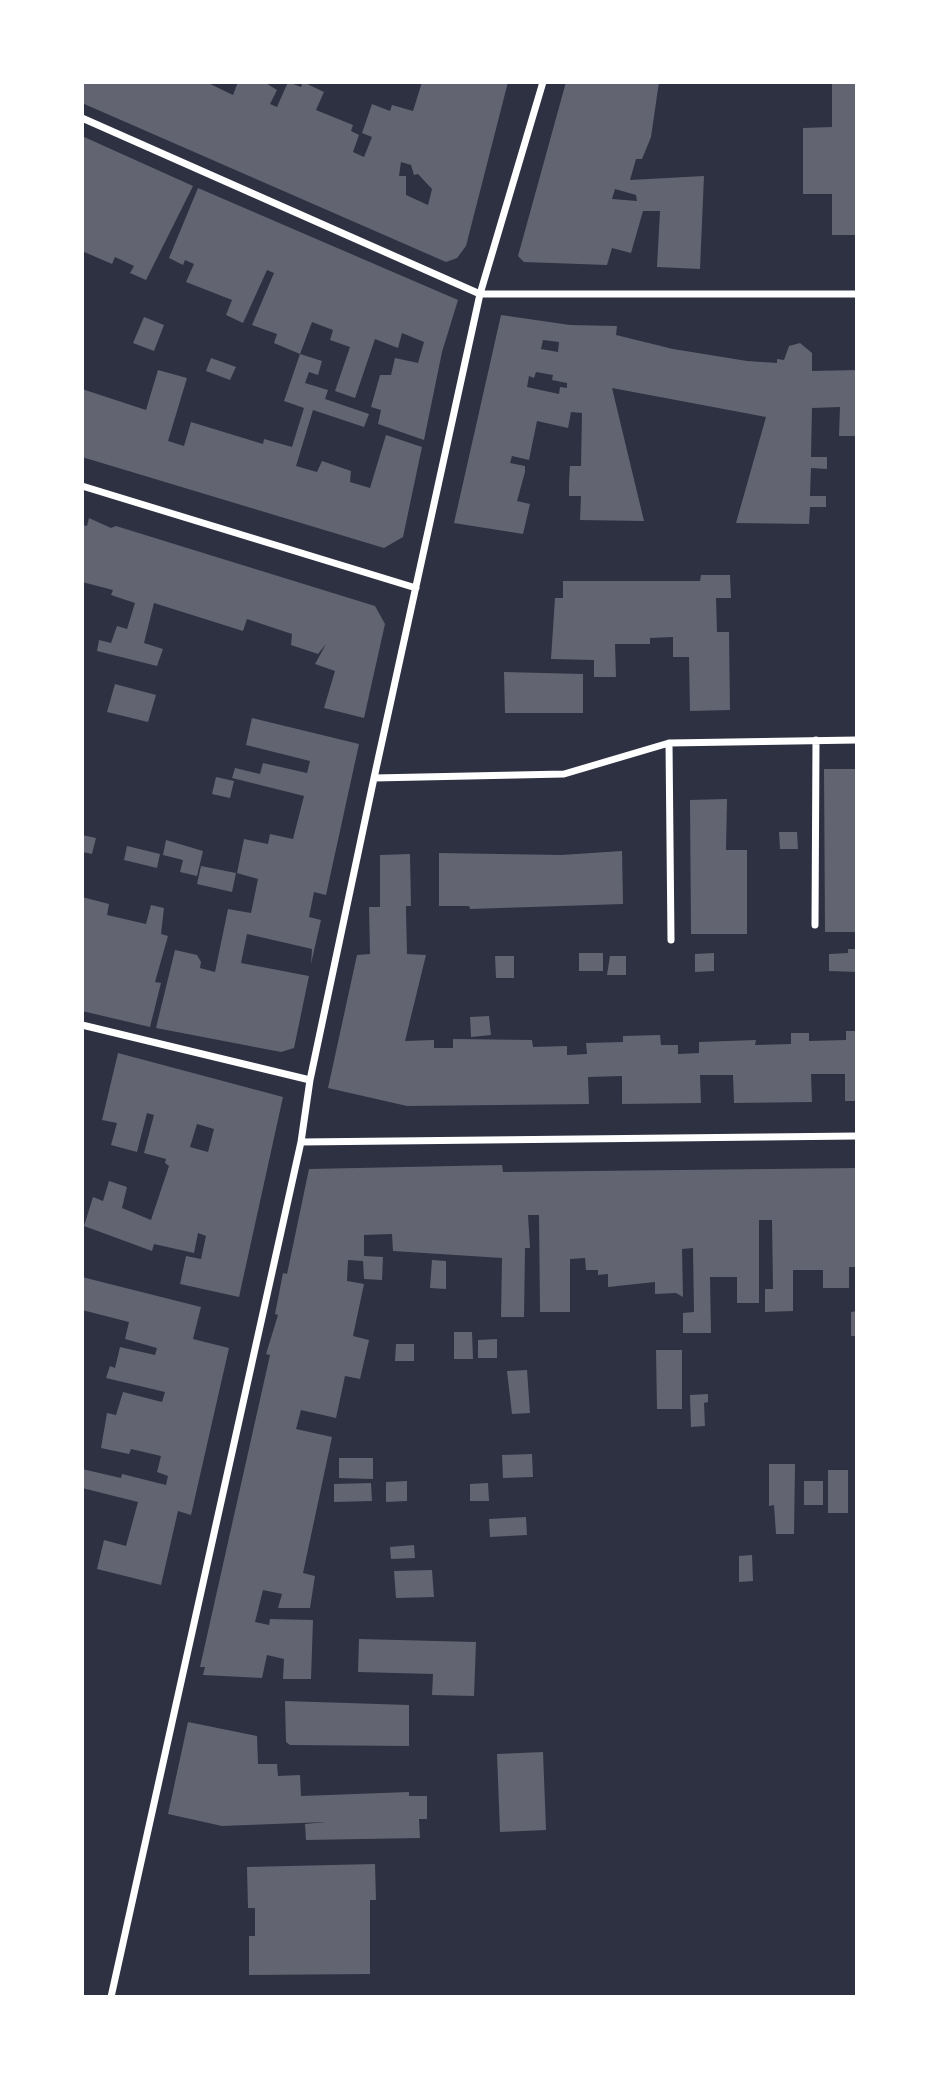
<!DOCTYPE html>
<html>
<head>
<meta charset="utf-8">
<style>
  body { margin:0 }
  #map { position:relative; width:939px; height:2079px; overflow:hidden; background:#2d3142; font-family:Commissioner,sans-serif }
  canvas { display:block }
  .frame { position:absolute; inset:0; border:84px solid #fff; pointer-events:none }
</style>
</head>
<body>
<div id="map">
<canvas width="939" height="2079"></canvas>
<div class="frame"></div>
</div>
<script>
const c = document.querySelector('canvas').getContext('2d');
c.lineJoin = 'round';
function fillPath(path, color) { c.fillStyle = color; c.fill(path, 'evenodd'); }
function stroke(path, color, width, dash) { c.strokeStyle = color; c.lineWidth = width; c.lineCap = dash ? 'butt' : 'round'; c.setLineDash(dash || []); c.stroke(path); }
fillPath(new Path2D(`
  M82,82H206L233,95L238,82H264L277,90L270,104L277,107L288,82L301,87L303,82L324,92L316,110L353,125L351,131L359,135L353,152L364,157L372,137L362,133L372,104L390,111L392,105L413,111L422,82H508L466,246L457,258L446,262L82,103ZM401,162L411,165L414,175L418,174L432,189L428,205L406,195V176H399Z
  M566,82H659L651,137L642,159H636L630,180L704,176L700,269L657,267L660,211H643L631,253L612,248L607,265L524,262L518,256ZM615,189L636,195L637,201L612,199Z
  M832,82H857V235H832V194H803V128L832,127Z
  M82,136L193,186L146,280L130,273L134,266L115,257L112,264L82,251Z
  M198,188L458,300L442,352L424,440L378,424L381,410L371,407L380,375H391L395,358L418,363L424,342L402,333L398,348L375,339L355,398L335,391L350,347L330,340L333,330L312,322L300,354L274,343L277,334L252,325L274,273L267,270L243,323L226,315L232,300L186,282L194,264L185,260L183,265L169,258Z
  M501,315L570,325L617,326L616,335L673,349L747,361L777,363V359L784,360L789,346L800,343L812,353V371L857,370V436H839L840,407L812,408L811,457H827V469L811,468L810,496H826V507H810L809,524L736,523L766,417L612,388L644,521L580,520L581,496H569V483L570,466H581L582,413L571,412L568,428L537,421L529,460L512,456L510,463L525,466V472L517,501L530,504L523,534L454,523ZM543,340L559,342L558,352L541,349ZM536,372L553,375L552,380L567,383V388L560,387L559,394L527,387L529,376L534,378Z
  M144,317L164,325L154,351L133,343Z
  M300,354L322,361L318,375L309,372L305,383L328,390L325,399L369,414L364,427L313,410L296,466L317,472L322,461L351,471L350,482L370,488L386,435L422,447L403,537L384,548L82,457V389L146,410L158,370L187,378L168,441L184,446L191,422L263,444L264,439L292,447L304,408L284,401Z
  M211,358L236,367L230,380L206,371Z
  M89,518L111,528L116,526L375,606L385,624L364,718L324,708L335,671L315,664L326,644L318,654L291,645L292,634L247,619L243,631L154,603L144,643L163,649L157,666L97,651L99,640L111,643L117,626L127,629L135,603L111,595L113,590L82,582V525L87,526Z
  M701,575H730L731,598H716L717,632H729L730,710L690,711L689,657H673V637L650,638V644H615L616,677H594V660L551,659L555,598H563V581H700Z
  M504,672L583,674V713H505Z
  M115,684L156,695L148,722L107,712Z
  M252,718L359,744L326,895L314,892L309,917L321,920L311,964L312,949L247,934L241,963L309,976L294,1048L281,1052L156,1028L175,950L197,955L201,962L200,968L215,972L228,909L251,913L258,879L237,873L244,839L268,844L270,834L293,839L304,796L232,778L235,768L260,774L263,763L307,773L310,761L246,745Z
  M824,769H857V932H825Z
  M216,777L234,781L230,798L212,794Z
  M727,799L726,850H747V934H691L690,800Z
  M779,832H797L798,849H780Z
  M82,835L96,838L92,854L82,852Z
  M166,840L203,851L197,876L180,872L183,860L163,855Z
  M127,846L160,854L157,868L124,860Z
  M622,851L623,904L470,909L469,906H439V853L561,855Z
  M410,854L411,906H406V911L407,954L426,955L405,1041L434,1040V1048H453V1039L532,1040L533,1047L567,1046V1055L587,1054L586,1043L623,1042V1036L660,1035L661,1045H678V1054L699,1053V1042L756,1040L755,1045L791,1044V1033H809V1041L846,1040V1031H857V1101H845V1074H811L812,1102L734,1103L733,1075H700L701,1103L622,1104V1076L588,1077L589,1104L407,1106L328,1088L357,955L370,954L369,907H380V855Z
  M201,866L236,873L232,892L197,884Z
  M82,897L109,904L107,915L146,924L151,905L164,908L161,934L168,936L155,982L161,983L150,1027L82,1011Z
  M848,949H857V972L829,971V954L848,953Z
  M579,953H603V971H579Z
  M714,953V971L695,972V954Z
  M495,956H514V978H496Z
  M610,956H626V975H607Z
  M489,1016L491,1035L471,1037L470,1017Z
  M118,1053L283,1097L239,1297L180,1284L186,1256L201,1259L206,1236L198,1233L194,1253L154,1244L152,1251L84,1226L93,1197L103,1201L109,1181L127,1187L122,1208L151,1220L169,1166L165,1163L166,1159L144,1153L154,1115L150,1114L147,1113L137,1152L111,1145L117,1123L102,1120ZM197,1124L214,1129L208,1152L190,1147Z
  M502,1165L503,1172L857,1168V1267H849V1288H823V1270H793V1311L765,1312V1289H773L772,1220H759V1303H737V1277H710L711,1333H683V1313L694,1312L693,1248L682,1249L683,1297L676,1293L655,1294V1282L608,1287V1274L598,1275V1270H586L585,1258L570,1259V1312H540L539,1215H528L530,1248H525L524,1317H501L502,1258L393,1251L392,1234L364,1235V1256L383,1257L382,1280L364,1279L363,1261L348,1260L347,1281L364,1284L353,1336L369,1340L360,1379L345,1376L336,1418L301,1410L296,1429L332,1437L303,1573L315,1576L310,1608H278L282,1594L263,1590L255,1622L269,1625L270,1619L313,1620L311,1679H283L284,1659L267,1655L262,1678L203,1675L205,1667H200L270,1355L266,1354L278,1315L275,1314L283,1273L287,1274L309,1169Z
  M432,1260L446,1261V1289L430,1288Z
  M82,1277L201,1307L193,1339L229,1348L191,1515L178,1511L161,1585L97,1569L104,1540L126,1546L138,1502L82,1488V1469L121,1478L122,1474L166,1485L168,1476L157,1472L161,1456L131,1449L129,1454L101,1448L107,1413L116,1415L123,1392L162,1402L165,1392L106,1378L110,1366L115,1368L120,1347L155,1355L157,1348L125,1339L129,1322L82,1310Z
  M857,1311V1336H851V1312Z
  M454,1332H472L473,1359H454Z
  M497,1339V1358H478V1340Z
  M396,1344H414V1361H395Z
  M656,1350H682V1409H657Z
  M527,1370L530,1413L512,1414L507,1371Z
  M708,1394V1402L704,1403L705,1426L691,1427L690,1395Z
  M532,1454L533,1477L503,1478L502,1455Z
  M339,1458H373V1479L339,1478Z
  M769,1464H795L794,1534H776L774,1505L769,1506Z
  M828,1470H848V1513H828Z
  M407,1481V1501L386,1502V1482Z
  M804,1481H823V1505H804Z
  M371,1483L372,1501L334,1502V1484Z
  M488,1483L489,1501H470V1484Z
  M526,1517L527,1535L490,1537L489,1519Z
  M414,1545L415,1558L391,1559L390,1547Z
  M752,1555L753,1581L739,1582V1556Z
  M432,1570L434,1597L396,1598L394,1571Z
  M359,1639L476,1642L474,1696L432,1695L433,1674L358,1672Z
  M285,1701L409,1705V1746L290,1745L286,1742Z
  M188,1722L257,1736L258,1764H277L278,1776L300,1775L301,1796L409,1792V1796H427V1819H419L420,1838L306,1840L305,1824L326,1822L222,1826L168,1814Z
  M543,1752L546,1830L500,1832L497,1754Z
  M375,1864L376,1900H370V1974L249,1975V1936H255V1908H248L247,1867Z`), '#626471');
stroke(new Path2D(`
  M82,118L480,294H857
  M82,486L416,588
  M669,743L857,740
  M374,778L564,774L669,743L671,940
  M815,925L816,740
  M82,1025L310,1080
  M301,1142L857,1136
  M111,1997L301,1142L310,1080L374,778L480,294L543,82`), '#fff', 7);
</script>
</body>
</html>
